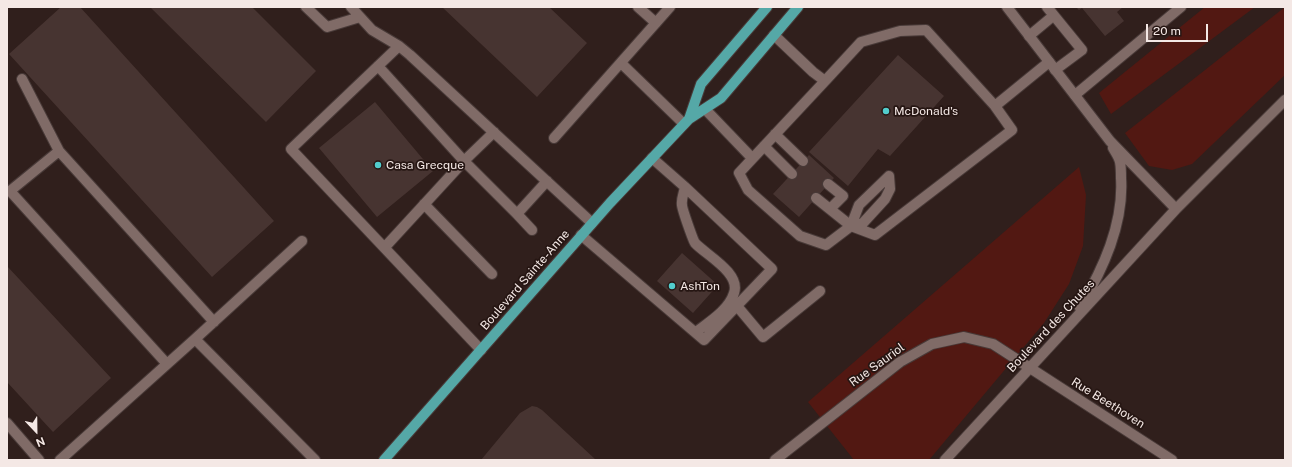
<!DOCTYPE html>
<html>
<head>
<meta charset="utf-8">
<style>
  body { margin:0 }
  #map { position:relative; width:1292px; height:467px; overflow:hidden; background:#301f1c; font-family:"Public Sans",sans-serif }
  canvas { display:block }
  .frame { position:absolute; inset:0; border:8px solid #f4e8e5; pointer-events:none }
  .north { position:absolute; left:16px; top:411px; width:40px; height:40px; -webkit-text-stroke:3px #261613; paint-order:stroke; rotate:158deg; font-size:11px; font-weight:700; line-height:16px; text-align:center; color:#f4e8e5 }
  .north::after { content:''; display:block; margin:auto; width:14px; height:18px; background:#f4e8e5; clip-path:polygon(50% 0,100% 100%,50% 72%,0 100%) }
  .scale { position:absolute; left:1146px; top:24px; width:62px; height:18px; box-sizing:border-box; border:2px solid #f4e8e5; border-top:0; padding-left:5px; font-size:12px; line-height:14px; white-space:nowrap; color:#f4e8e5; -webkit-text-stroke:3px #261613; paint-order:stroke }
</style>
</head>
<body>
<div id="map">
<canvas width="1292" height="467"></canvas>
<div class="frame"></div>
<div class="north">N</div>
<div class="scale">20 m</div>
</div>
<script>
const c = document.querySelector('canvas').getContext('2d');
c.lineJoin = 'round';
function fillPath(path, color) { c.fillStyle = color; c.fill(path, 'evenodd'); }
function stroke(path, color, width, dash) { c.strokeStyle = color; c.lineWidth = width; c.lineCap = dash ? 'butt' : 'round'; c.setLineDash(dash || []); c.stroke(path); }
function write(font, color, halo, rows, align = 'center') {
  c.font = font + ' "Public Sans",sans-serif'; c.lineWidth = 3.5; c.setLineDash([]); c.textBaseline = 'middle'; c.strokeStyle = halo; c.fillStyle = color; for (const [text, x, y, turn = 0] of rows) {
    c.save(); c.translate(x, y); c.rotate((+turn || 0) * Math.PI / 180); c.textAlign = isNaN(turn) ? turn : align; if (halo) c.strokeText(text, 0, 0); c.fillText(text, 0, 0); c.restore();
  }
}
fillPath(new Path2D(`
  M1205,7H1255L1111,114L1099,93Z
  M1285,7V75L1192,164L1172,170L1149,166L1125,133Z
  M1079,167L1086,195L1083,246L1069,284L1044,323L929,460H854L808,402Z`), '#521812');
fillPath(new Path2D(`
  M61,7H80L274,221L212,277L9,54Z
  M150,7H252L316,71L266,122Z
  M442,7H549L587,43L537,97Z
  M1076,7H1123L1117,12L1124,21L1105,36L1082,8L1079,10Z
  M898,55L944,96L890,156L878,149L848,186L809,152Z
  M375,102L433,171L377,217L319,148Z
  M809,155L834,178L799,217L773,194Z
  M682,253L718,285L693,313L657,281Z
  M7,266L111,378L53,432L7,382Z
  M532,406L537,407L542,410L595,459L593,460H481L520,413Z`), '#473431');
const lane = new Path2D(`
  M306,7L327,27L360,17
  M351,7L372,30L399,46L410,55L592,223
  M638,7L656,23
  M1047,7L1082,50L1055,70
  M774,35L813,72L825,81L739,173L748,190L800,236L826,245L851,226L863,223L885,199L890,189L889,176
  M1029,36L1053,16
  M399,46L291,149L481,350
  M621,63L684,124
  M378,66L464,161L517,214L547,181
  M22,79L59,151
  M825,81L861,42L900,31L926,30L995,106
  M1075,95L1181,7
  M705,109L752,158
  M775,134L803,161
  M554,138L670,7
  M764,146L792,174
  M828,184L843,196L830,209
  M685,187C684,193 681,199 682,205C682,209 693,240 695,243C706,255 741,273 734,293C729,310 709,322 696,332
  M816,198L851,226L875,235L1012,130L995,106L1049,62
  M424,204L492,274
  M517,214L532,230
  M851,226L859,205L889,176
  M581,235L704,340L772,269L685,187L652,158
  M385,247L464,161L494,132
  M737,306L763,337L820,291
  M195,339L315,460
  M167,364L10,191L59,151L214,322
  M60,460L195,339L302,241`);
const street = new Path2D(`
  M1007,7L1110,141L1176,209
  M1080,308C1103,269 1124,224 1121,178C1121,173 1121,167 1120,162C1119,157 1116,153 1113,148
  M7,423L39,460
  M775,460L900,362L932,344L964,337L993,344L1172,460
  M945,460L1176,209L1285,100`);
const primary = new Path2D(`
  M689,119L701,84L767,7
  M384,460L610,203L689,119L721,98L798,7`);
stroke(lane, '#483a38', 12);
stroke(street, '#483a38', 12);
stroke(primary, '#483a38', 12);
stroke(lane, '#806b67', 10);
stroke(street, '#806b67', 10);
stroke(primary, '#55a8a7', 10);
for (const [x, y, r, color] of [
  [886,111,4,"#52cdcd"],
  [378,165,4,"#52cdcd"],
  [672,286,4,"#52cdcd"]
]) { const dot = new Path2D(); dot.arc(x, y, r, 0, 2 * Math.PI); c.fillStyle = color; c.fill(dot); stroke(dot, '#261613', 1.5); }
write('12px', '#f4e8e5', '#261613', [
  ["McDonald's",894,111],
  ["Casa Grecque",386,165],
  ["AshTon",680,286]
], 'left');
write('12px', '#f4e8e5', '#261613', [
  ["Boulevard Sainte-Anne",525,280,-49],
  ["Boulevard des Chutes",1051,326,-47],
  ["Rue Sauriol",877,365,-36],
  ["Rue Beethoven",1108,403,32]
]);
</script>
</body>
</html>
